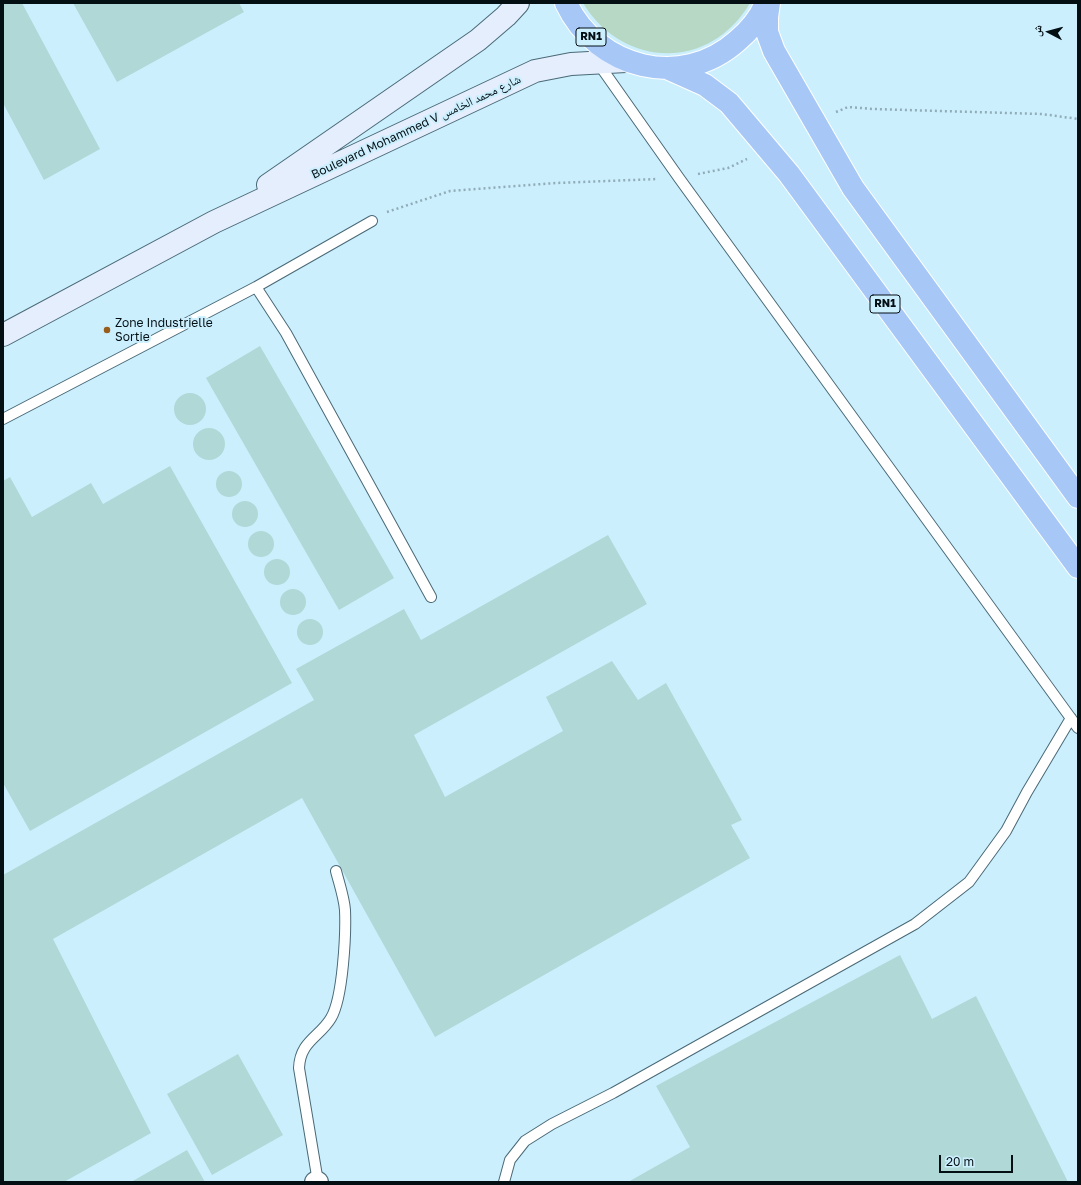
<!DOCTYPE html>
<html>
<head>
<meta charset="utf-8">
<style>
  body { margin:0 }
  #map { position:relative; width:1081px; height:1185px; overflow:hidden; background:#cceffe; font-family:"Golos Text","Noto Naskh Arabic",sans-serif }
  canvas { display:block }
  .frame { position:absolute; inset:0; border:4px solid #040f14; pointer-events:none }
  .north { position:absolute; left:1029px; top:12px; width:40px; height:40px; -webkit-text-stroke:3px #cceffe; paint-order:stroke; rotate:276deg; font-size:11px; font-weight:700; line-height:16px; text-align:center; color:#040f14 }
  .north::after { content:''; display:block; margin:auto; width:14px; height:18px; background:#040f14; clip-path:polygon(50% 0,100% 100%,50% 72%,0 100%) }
  .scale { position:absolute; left:939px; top:1155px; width:74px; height:18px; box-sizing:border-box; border:2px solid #040f14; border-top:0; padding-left:5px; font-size:12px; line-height:14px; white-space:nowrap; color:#040f14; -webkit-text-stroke:3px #cceffe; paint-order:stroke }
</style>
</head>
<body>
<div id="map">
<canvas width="1081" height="1185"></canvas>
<div class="frame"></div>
<div class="north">ش</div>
<div class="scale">20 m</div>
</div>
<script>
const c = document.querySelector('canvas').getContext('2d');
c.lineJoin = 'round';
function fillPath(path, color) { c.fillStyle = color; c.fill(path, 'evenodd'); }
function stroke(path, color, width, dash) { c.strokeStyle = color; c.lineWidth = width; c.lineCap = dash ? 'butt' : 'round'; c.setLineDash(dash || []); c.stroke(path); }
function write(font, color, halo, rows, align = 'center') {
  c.font = font + ' "Golos Text","Noto Naskh Arabic",sans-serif'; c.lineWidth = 4; c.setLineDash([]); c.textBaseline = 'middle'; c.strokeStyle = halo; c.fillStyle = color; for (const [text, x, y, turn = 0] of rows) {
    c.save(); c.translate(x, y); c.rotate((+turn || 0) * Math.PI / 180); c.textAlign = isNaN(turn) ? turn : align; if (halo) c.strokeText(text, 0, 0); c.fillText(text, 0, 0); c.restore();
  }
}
fillPath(new Path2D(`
  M583,3H750C710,71 623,69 583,3Z`), '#b7d8c5');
fillPath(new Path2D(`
  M3,3H22L100,149L44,180L3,103Z
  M73,3H239L244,12L117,82Z
  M260,346L394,578L339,610L206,378Z
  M174 409a16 16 0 1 1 32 0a16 16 0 1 1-32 0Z
  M193 444a16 16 0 1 1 32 0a16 16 0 1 1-32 0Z
  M170,466L292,683L30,831L3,783V481L10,477L32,517L91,483L103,504Z
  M216 484a13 13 0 1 1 26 0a13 13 0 1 1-26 0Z
  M232 514a13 13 0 1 1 26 0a13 13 0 1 1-26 0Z
  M248 544a13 13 0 1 1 26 0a13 13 0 1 1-26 0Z
  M608,535L647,604L414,735L445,797L563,731L546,697L612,661L638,700L666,683L742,820L731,825L750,858L435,1037L302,798L53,939L151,1133L64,1182H3V875L314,700L296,669L404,609L421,640Z
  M264 572a13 13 0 1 1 26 0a13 13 0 1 1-26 0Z
  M280 602a13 13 0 1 1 26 0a13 13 0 1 1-26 0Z
  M297 632a13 13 0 1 1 26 0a13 13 0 1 1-26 0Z
  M900,955L932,1019L976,996L1068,1182H628L690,1147L656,1086Z
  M238,1054L283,1135L212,1175L167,1094Z
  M187,1150L205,1182H131Z`), '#b0d8d6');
const lane = new Path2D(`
  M598,63L679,178L1078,728
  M256,287L286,333L431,597
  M3,419L256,287L372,221
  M318,1182L299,1068C300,1041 320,1037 331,1018C343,998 346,934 345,910C344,897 339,883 336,871
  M504,1182L510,1160L525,1141L552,1124L613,1093L915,924L969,882L1006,831L1027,792L1071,718`);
const street = new Path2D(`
  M315,1182H318`);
const secondary = new Path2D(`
  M268,185L478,40L506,16L518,3
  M3,335L214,222L535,71L571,64L626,61`);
const highway = new Path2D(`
  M566,3C597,69 682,90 737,41C749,31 760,18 766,3
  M769,3L767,17V32L774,51L853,188L1078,497
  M667,68L705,85L729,103L789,174L1078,567`);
stroke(lane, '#496976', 12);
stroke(street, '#496976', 22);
stroke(secondary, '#496976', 24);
stroke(highway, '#fff', 24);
stroke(new Path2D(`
  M836,112L848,107L873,109L1042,114L1078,119
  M698,174L728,168L747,159
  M387,212L450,191L556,183L658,179`), '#90acb8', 2.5, [2, 3]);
stroke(lane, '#fff', 10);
stroke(street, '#fff', 20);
stroke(secondary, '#e5eefd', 22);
stroke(highway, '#a7c8f7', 22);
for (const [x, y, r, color] of [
  [107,330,4,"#985d1d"]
]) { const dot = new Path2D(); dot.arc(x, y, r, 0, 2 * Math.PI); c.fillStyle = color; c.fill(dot); stroke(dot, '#cceffe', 1.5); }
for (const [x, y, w] of [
  [591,37,30],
  [885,304,30]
]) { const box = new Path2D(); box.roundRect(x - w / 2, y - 9, w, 18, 3); c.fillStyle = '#cceffe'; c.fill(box); stroke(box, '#040f14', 1); }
write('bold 11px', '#040f14', null, [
  ["RN1",591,37],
  ["RN1",885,304]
]);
write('12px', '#040f14', '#cceffe', [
  ["Boulevard Mohammed V شارع محمد الخامس",416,127,-25]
]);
write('12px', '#040f14', '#cceffe', [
  ["Zone Industrielle",115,323],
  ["Sortie",115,337]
], 'left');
</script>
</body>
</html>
